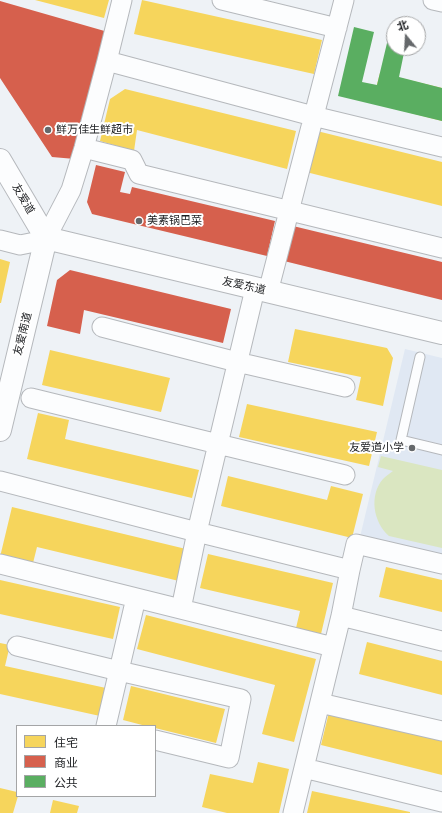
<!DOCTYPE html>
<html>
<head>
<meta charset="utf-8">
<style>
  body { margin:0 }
  #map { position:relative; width:442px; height:813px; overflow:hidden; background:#eef2f6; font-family:"IBM Plex Sans","Noto Sans SC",sans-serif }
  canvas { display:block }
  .legend { position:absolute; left:16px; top:725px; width:140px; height:72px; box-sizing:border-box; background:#fff; border:1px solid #a4a5a6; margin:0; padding:5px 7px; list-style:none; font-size:12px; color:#1b1d20 }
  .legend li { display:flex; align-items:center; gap:8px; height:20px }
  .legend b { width:20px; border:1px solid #a4a5a6 }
  .north { position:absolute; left:386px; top:16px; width:40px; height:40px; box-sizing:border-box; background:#fff; border:1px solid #a4a5a6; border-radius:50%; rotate:342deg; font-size:11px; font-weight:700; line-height:16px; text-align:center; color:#1b1d20 }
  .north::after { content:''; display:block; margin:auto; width:14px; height:18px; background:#65686b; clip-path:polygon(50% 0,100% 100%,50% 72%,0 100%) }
</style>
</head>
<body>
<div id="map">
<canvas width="442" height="813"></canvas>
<ul class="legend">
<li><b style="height:11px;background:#f6d55c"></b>住宅</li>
<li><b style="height:11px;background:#d6604d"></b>商业</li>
<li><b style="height:11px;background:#5aae61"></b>公共</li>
</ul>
<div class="north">北</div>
</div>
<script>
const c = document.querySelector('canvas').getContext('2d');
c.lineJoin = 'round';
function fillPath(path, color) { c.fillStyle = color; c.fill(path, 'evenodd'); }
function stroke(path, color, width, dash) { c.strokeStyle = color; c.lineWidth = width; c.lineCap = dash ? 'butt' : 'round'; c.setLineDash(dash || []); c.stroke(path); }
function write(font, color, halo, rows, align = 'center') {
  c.font = font + ' "IBM Plex Sans","Noto Sans SC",sans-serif'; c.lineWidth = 4; c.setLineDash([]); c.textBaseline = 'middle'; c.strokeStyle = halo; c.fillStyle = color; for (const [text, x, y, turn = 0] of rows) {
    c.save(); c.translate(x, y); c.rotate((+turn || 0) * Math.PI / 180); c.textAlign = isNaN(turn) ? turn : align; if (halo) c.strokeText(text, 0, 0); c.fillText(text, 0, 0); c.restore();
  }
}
fillPath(new Path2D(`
  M405,349L442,358V557L360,537Z`), '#e0e8f3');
fillPath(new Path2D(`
  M381,456L442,470V548L389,536C373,522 369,495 383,479C386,476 390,473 393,471L378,467Z`), '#dae6c1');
fillPath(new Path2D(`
  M35,0H109L104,18Z
  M142,0L322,40L314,74L134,34Z
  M380,73L442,88V121L372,103Z
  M125,89L296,131L287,169L137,130L134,151L100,141L110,99Z
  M317,131L442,162V206L306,172Z
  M0,259L10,262L1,303H0Z
  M295,329L387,348L393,358L383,406L356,400L361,377L288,362Z
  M50,350L170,378L161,412L42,385Z
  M247,404L377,432L369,466L239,437Z
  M38,413L69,420L65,439L199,470L192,498L27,459Z
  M228,476L327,500L331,486L363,494L352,538L221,506Z
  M12,507L186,549L179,581L37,547L32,567L0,557Z
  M208,554L333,583L321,634L296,628L300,611L200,588Z
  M386,567L442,580V612L379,597Z
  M0,580L120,607L113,639L0,614Z
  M146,615L316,659L294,742L262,734L275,685L137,649Z
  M367,642L442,661V695L359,674Z
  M0,643L10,645L5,666L106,688L100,716L0,694Z
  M131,686L225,709L216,743L155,728V726H146L123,720Z
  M329,712L442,740V775L321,745Z
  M258,762L289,769L279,813H227L202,807L210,774L253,783Z
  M0,788L17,792L18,796L13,813H0Z
  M312,791L410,812V813H307Z
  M53,800L79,806L77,813H50Z`), '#f6d55c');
fillPath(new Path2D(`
  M0,1L108,32L75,159L52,157L0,78Z
  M96,165L125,172L120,192L130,194L132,187L275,221L267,256L92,214L87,202Z
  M293,226L442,262V300L284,261Z
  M70,270L231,309L223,343L84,310L80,334L47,326L57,280Z`), '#d6604d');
fillPath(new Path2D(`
  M354,27L374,32L362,82L377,85L387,43L394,45V48H405L399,77L442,88V121L338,96Z`), '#5aae61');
const lane = new Path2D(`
  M420,357L401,440L442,450`);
const street = new Path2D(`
  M222,0L337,28
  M433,0L442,2
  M107,61L313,116L442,147
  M84,148L132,160L139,174L442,248
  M0,240L20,245L35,242L46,238L71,190L84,148L107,61L122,0
  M268,292L344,0
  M102,327L237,362L345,387
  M31,398L218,444L345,475
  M0,481L197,532L350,570L341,616L293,813
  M0,564L333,647
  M350,570L356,544L442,564
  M181,609L197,532L255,289
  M341,616L442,641
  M17,646L119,671L241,699L229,758L155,740
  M320,703L442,731
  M106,726L136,598
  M304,768L442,802`);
const secondary = new Path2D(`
  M0,160L46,238
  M46,238L442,333
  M0,430L46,238`);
stroke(lane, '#b5b8bc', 11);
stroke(street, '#b5b8bc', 21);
stroke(secondary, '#b5b8bc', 24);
stroke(lane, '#fcfdfe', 9);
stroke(street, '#fcfdfe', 19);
stroke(secondary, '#fcfdfe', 22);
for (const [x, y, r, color] of [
  [48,130,4,"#65686b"],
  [139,221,4,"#65686b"],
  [412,448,4,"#65686b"]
]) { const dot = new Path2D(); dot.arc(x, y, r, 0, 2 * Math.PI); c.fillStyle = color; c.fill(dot); stroke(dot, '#fff', 1.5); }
write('11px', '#1b1d20', '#fff', [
  ["鲜万佳生鲜超市",56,130],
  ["美素锅巴菜",147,221],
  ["友爱道小学",404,448,"right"]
], 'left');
write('11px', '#1b1d20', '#fff', [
  ["友爱道",23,199,60],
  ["友爱东道",244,286,13],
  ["友爱南道",23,334,-76]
]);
</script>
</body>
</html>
